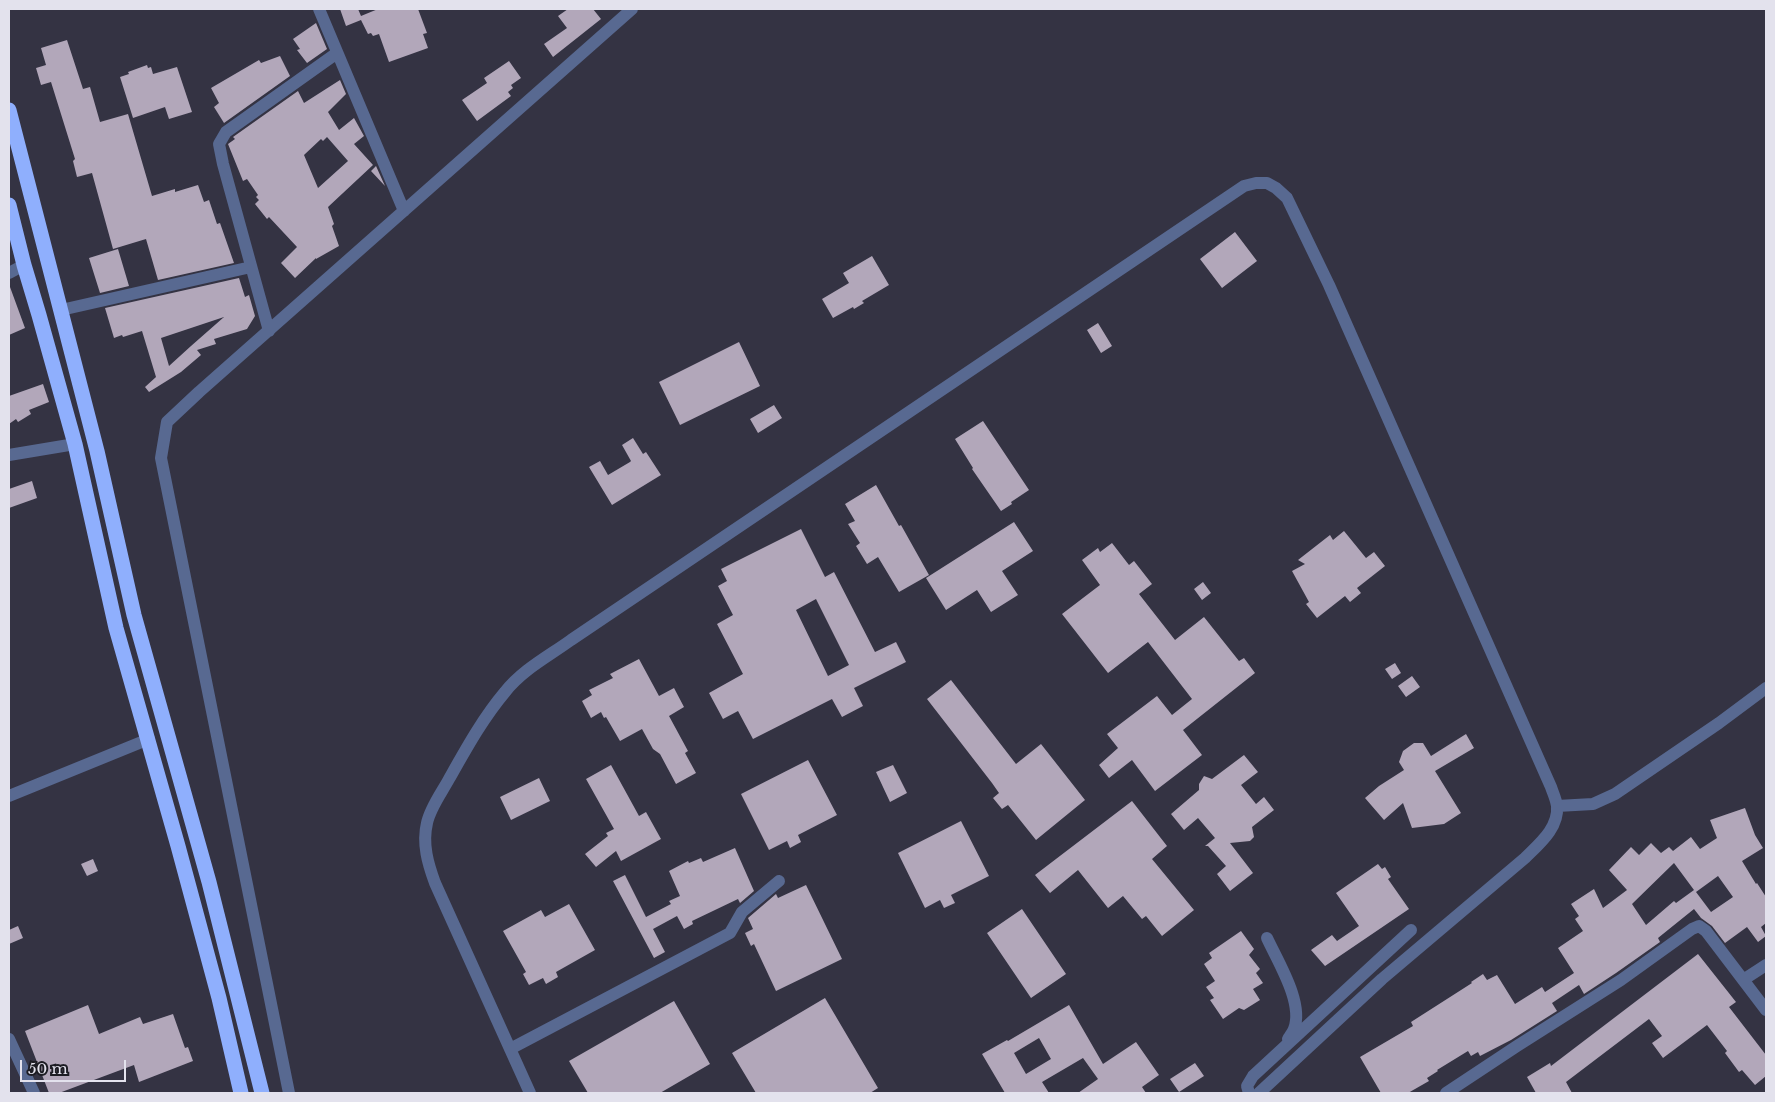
<!DOCTYPE html>
<html>
<head>
<meta charset="utf-8">
<style>
  body { margin:0 }
  #map { position:relative; width:1775px; height:1102px; overflow:hidden; background:#343343; font-family:"Libre Baskerville",serif }
  canvas { display:block }
  .frame { position:absolute; inset:0; border:10px solid #e3e2ed; pointer-events:none }
  .scale { position:absolute; left:20px; top:1060px; width:106px; height:22px; box-sizing:border-box; border:2px solid #e3e2ed; border-top:0; padding-left:6px; font-size:15px; line-height:18px; white-space:nowrap; color:#e3e2ed; -webkit-text-stroke:4px #1c1c23; paint-order:stroke }
</style>
</head>
<body>
<div id="map">
<canvas width="1775" height="1102"></canvas>
<div class="frame"></div>
<div class="scale">50 m</div>
</div>
<script>
const c = document.querySelector('canvas').getContext('2d');
c.lineJoin = 'round';
function fillPath(path, color) { c.fillStyle = color; c.fill(path, 'evenodd'); }
function stroke(path, color, width, dash) { c.strokeStyle = color; c.lineWidth = width; c.lineCap = dash ? 'butt' : 'round'; c.setLineDash(dash || []); c.stroke(path); }
fillPath(new Path2D(`
  M340,9H358L361,16L378,9H418L427,33L423,34L428,48L389,62L379,34L373,36L371,33L368,34L361,20L346,26Z
  M568,9H593L601,19L553,57L544,44L567,28L558,16Z
  M316,23L327,49L307,63L297,50L300,49L293,39Z
  M67,40L83,89L90,87L100,122L128,114L152,196L175,189V192L198,185L204,202L209,200L217,224L220,223L234,263L158,280L146,239L113,249L92,173L77,177L73,161L75,159L51,82L41,85L36,68L46,65L41,48Z
  M280,56L290,76L224,123L214,107L219,103L211,88L259,60L261,63Z
  M509,61L521,78L511,85L513,88L508,92L511,96L477,121L462,100L487,83L484,78Z
  M147,65L148,68L151,67L153,74L177,67L192,112L169,119L165,107L133,118L120,77L129,74L128,72Z
  M340,80L346,94L328,112L339,130L354,118L364,136L354,144L373,165L328,207L334,224L332,226L339,246L316,259V258L295,278L281,263L297,247L269,217L267,219L255,204L259,200L256,197L258,195L247,179L243,181L228,144L235,139L233,137L298,91L304,103ZM327,137L348,161L318,188L304,155L321,139L323,141Z
  M376,166L385,186L371,171Z
  M1235,232L1257,261L1222,288L1200,259Z
  M118,249L129,286L100,293L89,258Z
  M872,256L889,285L862,301L864,303L854,309L853,307L833,318L822,299L849,283L843,273Z
  M239,278L245,297L249,295L255,316L247,329L214,339L216,344L197,350L201,355L181,372L149,392L145,387L156,377L142,331L123,337L122,335L114,338L105,308ZM224,317L191,346L169,366L161,338Z
  M9,287H10L25,328L9,335Z
  M1098,323L1112,346L1101,353L1087,330Z
  M739,342L760,386L680,425L659,382Z
  M43,384L49,402L29,410L31,414L18,422L16,419L9,424V396Z
  M774,405L782,418L758,433L750,419Z
  M983,421L1029,490L1011,502L1012,504L1001,511L972,469L973,468L955,439Z
  M633,438L643,454L646,452L661,475L612,505L589,467L600,461L608,475L630,462L631,461L622,445Z
  M32,481L37,498L9,508V489Z
  M876,485L899,526L901,525L929,575L899,592L878,557L867,564L856,546L860,543L848,524L855,521L845,504Z
  M1014,522L1033,551L1002,571L1018,595L991,612L977,590L946,610L926,578Z
  M801,529L825,577L834,572L875,652L896,642L906,662L854,688L863,706L842,717L832,699L753,739L738,711L723,719L709,693L743,674L717,624L733,615L718,586L727,581L721,569ZM816,599L849,665L828,676L796,610Z
  M1344,531L1366,558L1374,552L1385,566L1357,588L1361,593L1350,602L1345,596L1317,618L1306,604L1309,602L1292,571L1305,564L1298,560L1330,535L1333,540Z
  M1112,543L1129,565L1134,561L1152,584L1139,594L1175,640L1204,617L1239,661L1244,658L1255,673L1183,730L1202,755L1155,791L1132,760L1109,778L1099,765L1118,748L1107,734L1157,696L1172,715L1192,699L1148,642L1108,673L1062,614L1100,585L1082,560L1098,548L1100,552Z
  M1203,582L1211,593L1202,600L1194,589Z
  M639,659L659,696L674,688L684,707L669,716L688,751L685,753L696,773L676,784L660,754L653,749L642,729L620,741L606,717L604,718L601,712L591,718L582,701L592,695L589,690L613,678L610,674Z
  M1395,663L1401,673L1392,679L1385,669Z
  M1412,676L1420,687L1406,697L1398,686Z
  M951,680L1016,764L1041,744L1085,800L1036,840L1008,805L1002,809L993,798L999,793L992,783L927,699Z
  M1466,734L1474,748L1435,771L1461,813L1444,824L1412,828L1403,803L1384,820L1365,798L1379,786L1404,770L1399,762L1403,751L1414,743H1423L1431,756Z
  M1244,755L1258,772L1241,785L1256,804L1264,797L1274,810L1252,827L1254,837L1250,841L1230,843L1253,873L1230,891L1217,874L1226,866L1208,846H1205L1215,838L1198,818L1184,830L1171,814L1199,790V784L1204,776L1212,779Z
  M808,760L837,815L798,835L801,842L790,848L787,841L769,850L741,794Z
  M611,765L639,816L646,812L661,839L621,861L616,851L596,867L585,854L608,836L606,833L614,829L586,779Z
  M893,765L907,793L890,802L876,772Z
  M539,778L550,801L511,820L500,797Z
  M1132,801L1167,846L1152,859L1194,910L1162,936L1146,916L1142,919L1123,896L1108,908L1078,870L1050,893L1035,875Z
  M1745,808L1755,835L1763,848L1742,861L1756,884L1757,883L1766,897V923L1761,927L1766,936L1758,942L1747,927L1725,943L1712,926L1701,918L1694,909L1658,938L1660,942L1616,973L1584,994L1579,985L1552,1003L1557,1011L1511,1040L1480,1056L1478,1052L1471,1056L1468,1051L1437,1070L1438,1071L1427,1078L1429,1081L1408,1093H1381L1360,1057L1413,1026L1411,1022L1472,983L1471,982L1483,974L1487,980L1497,975L1515,1004L1542,987L1545,992L1574,973L1558,948L1583,931L1575,919L1579,916L1571,904L1594,889L1603,908L1627,890L1609,870L1631,847L1639,855L1651,843L1661,853L1669,847L1673,851L1691,837L1700,849L1717,838L1710,820ZM1674,863L1694,890L1676,903L1674,901L1646,925L1632,904ZM1718,876L1733,897L1711,912L1696,892Z
  M961,821L989,876L951,895L955,903L944,908L940,900L925,908L898,853Z
  M735,848L754,891L740,903L738,899L692,921L693,924L684,929L677,916L653,929L665,952L654,958L613,881L625,875L646,917L671,904L669,901L680,896L669,871L688,861L689,863L701,858L703,862Z
  M93,859L98,871L87,876L81,864Z
  M1378,864L1382,869L1385,867L1391,877L1388,879L1409,909L1325,966L1311,950L1332,935L1337,941L1359,926L1336,893Z
  M806,885L842,959L776,991L754,944L751,946L745,933L753,929L748,918L776,894L778,898Z
  M569,904L595,950L556,972L558,977L546,984L543,978L529,985L523,974L526,972L503,931L541,910L545,917Z
  M1022,909L1066,974L1031,998L987,933Z
  M18,926L23,938L9,944V930Z
  M1241,931L1254,949L1249,955L1260,969L1256,973L1263,983L1253,989L1260,1000L1244,1010L1239,1008L1223,1019L1210,1000L1214,998L1206,987L1215,981L1204,964L1212,958L1209,953Z
  M1698,954L1736,1002L1729,1007L1766,1055V1076L1755,1085L1742,1070L1739,1072L1725,1053L1727,1051L1707,1025L1663,1058L1652,1043L1662,1036L1649,1019L1566,1082L1572,1093H1536L1527,1077L1550,1063L1551,1066Z
  M825,998L878,1088L870,1093H756L732,1053Z
  M674,1001L710,1064L660,1093H588L569,1061Z
  M88,1005L99,1034L140,1017L143,1024L173,1014L185,1048L188,1047L193,1061L139,1082L134,1065L59,1093H49L25,1031Z
  M1069,1005L1103,1064L1136,1042L1159,1075L1142,1087L1146,1093H1078L1098,1079L1083,1058L1042,1082L1049,1093H1005L982,1054L1007,1040L1008,1041ZM1039,1038L1051,1059L1026,1074L1014,1053Z
  M1195,1063L1204,1076L1179,1092L1170,1079Z`), '#b2a7ba');
stroke(new Path2D(`
  M319,9L404,211
  M9,273L24,265
  M61,310L251,267
  M269,331L223,164L219,144L226,132L337,53
  M9,455L75,444
  M9,796L149,739
  M1557,806L1593,804L1615,794L1719,723L1766,688
  M1267,938C1278,962 1304,1003 1294,1029C1293,1032 1290,1036 1288,1039
  M1743,980L1766,965
  M9,1039L34,1093
  M510,1049L730,933L742,912L779,881
  M289,1093L161,458L167,422L199,392L632,9
  M530,1093L435,883C428,864 422,844 427,823C430,808 442,792 449,779C466,749 483,718 505,692C522,670 549,656 571,640L1244,186L1256,183H1267L1276,188L1287,198L1329,285L1551,787C1553,793 1556,799 1557,806C1559,828 1539,844 1525,858L1382,979L1259,1093
  M1249,1093L1247,1086L1253,1076L1411,930
  M1446,1093L1517,1046L1621,980L1692,929L1699,926L1706,931L1766,1010`), '#586991', 12);
stroke(new Path2D(`
  M9,110L97,451L134,615L209,882L262,1093
  M9,205L24,265L39,315L75,444L116,628L178,846L219,998L241,1093`), '#8faffd', 15);
</script>
</body>
</html>
